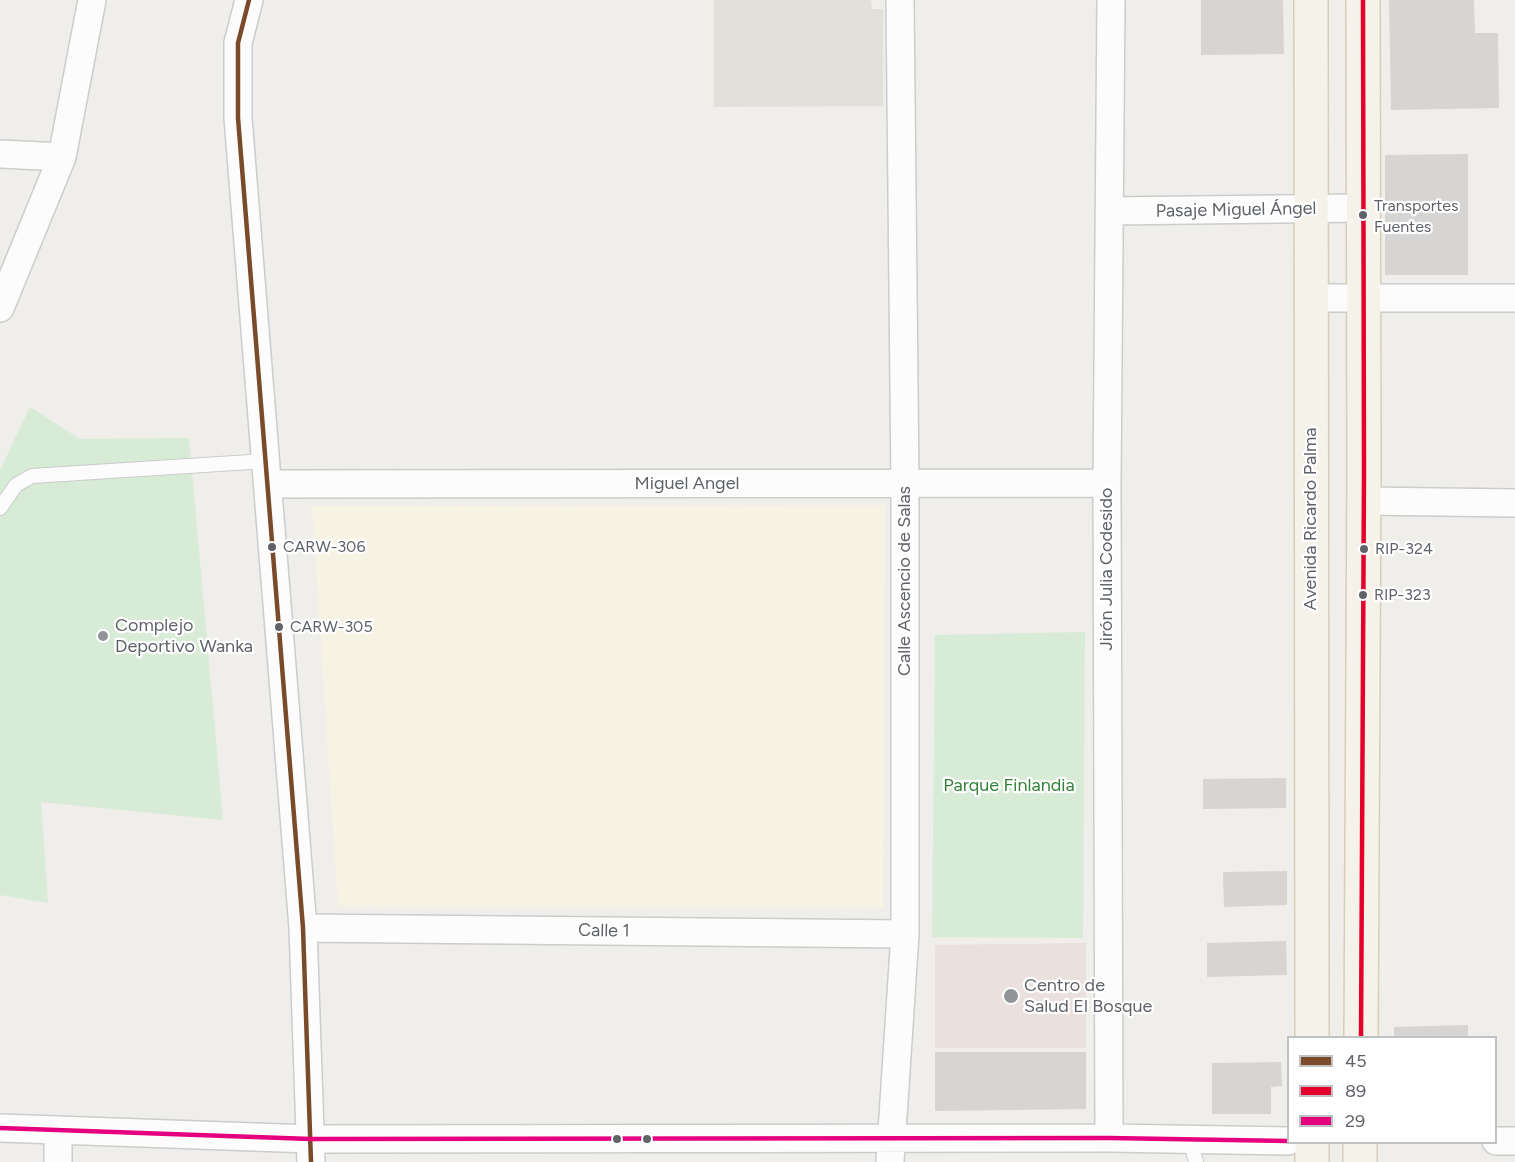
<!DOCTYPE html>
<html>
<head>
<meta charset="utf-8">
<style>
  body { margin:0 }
  #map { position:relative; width:1515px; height:1162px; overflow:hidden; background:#efeeea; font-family:Figtree,sans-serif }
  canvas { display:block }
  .legend { position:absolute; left:1287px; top:1036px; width:210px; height:108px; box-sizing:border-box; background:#fff; border:2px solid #bfc1c3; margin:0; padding:8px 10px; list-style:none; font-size:18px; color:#5f6368 }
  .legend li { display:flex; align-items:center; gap:12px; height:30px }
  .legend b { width:30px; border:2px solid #bfc1c3 }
</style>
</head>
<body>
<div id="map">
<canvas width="1515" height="1162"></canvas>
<ul class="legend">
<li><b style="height:8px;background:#7a4b2a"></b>45</li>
<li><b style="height:8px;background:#e4002b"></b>89</li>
<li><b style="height:8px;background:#e5007d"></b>29</li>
</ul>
</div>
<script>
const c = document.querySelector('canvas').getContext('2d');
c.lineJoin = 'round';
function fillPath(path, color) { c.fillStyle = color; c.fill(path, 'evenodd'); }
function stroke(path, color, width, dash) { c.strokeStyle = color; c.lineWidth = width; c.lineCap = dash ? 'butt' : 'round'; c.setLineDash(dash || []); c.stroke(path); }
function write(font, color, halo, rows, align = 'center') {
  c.font = font + ' Figtree,sans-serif'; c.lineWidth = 4.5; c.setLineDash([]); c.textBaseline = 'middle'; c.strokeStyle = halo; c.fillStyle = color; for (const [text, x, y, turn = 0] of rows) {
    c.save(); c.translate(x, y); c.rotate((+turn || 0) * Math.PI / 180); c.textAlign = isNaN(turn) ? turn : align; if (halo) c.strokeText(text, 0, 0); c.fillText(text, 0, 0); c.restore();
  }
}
fillPath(new Path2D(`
  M885,505L883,908L338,907L312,506Z`), '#f7f3e4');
fillPath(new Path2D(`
  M714,0H871L872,9H883V106L714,107Z`), '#e2e0da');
fillPath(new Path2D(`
  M1086,943V1048H935V945Z`), '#eae0de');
fillPath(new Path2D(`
  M30,407L80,439L189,438L223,820L41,802L48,903L0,895V470Z
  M1085,632L1083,938L932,937L935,635Z`), '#d8ebd6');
fillPath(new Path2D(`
  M1201,0H1283L1284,54L1201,55Z
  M1389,0H1474L1475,33H1498L1499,108L1391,110Z
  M1468,154V275H1385V155Z
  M1286,778V808L1203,809V779Z
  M1287,871V905L1224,907L1223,872Z
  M1286,941L1287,975L1207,977V943Z
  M1468,1025V1038H1394V1027Z
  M935,1052H1086V1109L935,1111Z
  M1281,1062L1282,1086L1271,1087V1114H1212V1063Z`), '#d6d5d3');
const service = new Path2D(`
  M0,508L16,485L32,476L266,461
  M1190,1139L1196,1162`);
const minor = new Path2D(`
  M249,0L238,43V118L303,928L311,1162
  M0,154L62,157
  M1110,211L1363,208
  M1311,298H1515
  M0,308L62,157L92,0
  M268,484L1107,483
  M1364,501L1515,503
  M303,928L905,934
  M0,1128L311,1139L1109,1138L1288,1141
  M58,1130V1162
  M1109,1138L1107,483L1111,0
  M1496,1141H1515
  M890,1162L905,934V484L900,0`);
const primary = new Path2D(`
  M1311,0L1312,1038
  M1361,1038L1364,472L1363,0
  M1312,1142V1162
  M1360,1142V1162`);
stroke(service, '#cbcccc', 16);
stroke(minor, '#cbcccc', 30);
stroke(primary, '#d7ceb8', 36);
stroke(service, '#fdfcfc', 14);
stroke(minor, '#fdfcfc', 27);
stroke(primary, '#f4f2e9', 33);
stroke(new Path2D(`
  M249,0L238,43V118L303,928L311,1162`), '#7a4b2a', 4.5);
stroke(new Path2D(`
  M1361,1038L1364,472L1363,0`), '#e4002b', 4.5);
stroke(new Path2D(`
  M0,1128L311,1139L1109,1138L1288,1141`), '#e5007d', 4.5);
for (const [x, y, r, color] of [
  [1363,215,5,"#5f6368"],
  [272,547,5,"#5f6368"],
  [1364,549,5,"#5f6368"],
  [1363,595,5,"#5f6368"],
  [279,627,5,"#5f6368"],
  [103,636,6,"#919496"],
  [1011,996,8,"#919496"],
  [617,1139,5,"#5f6368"],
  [647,1139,5,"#5f6368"]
]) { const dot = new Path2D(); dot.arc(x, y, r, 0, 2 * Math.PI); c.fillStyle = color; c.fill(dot); stroke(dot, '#fff', 2); }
write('16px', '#5f6368', '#fff', [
  ["Transportes",1374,206],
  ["Fuentes",1374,227],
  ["CARW-306",283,547],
  ["RIP-324",1375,549],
  ["RIP-323",1374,595],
  ["CARW-305",290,627]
], 'left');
write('18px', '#5f6368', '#fff', [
  ["Pasaje Miguel Ángel",1236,210,-1],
  ["Miguel Angel",687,484],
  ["Avenida Ricardo Palma",1311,519,-90],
  ["Jirón Julia Codesido",1107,569,-90],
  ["Calle Ascencio de Salas",905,581,-90],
  ["Calle 1",604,931,1]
]);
write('18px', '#5f6368', '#fff', [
  ["Complejo",115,626],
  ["Deportivo Wanka",115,647],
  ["Centro de",1024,986],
  ["Salud El Bosque",1024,1007]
], 'left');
write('18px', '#348238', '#fff', [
  ["Parque Finlandia",1009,786]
]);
</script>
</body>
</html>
